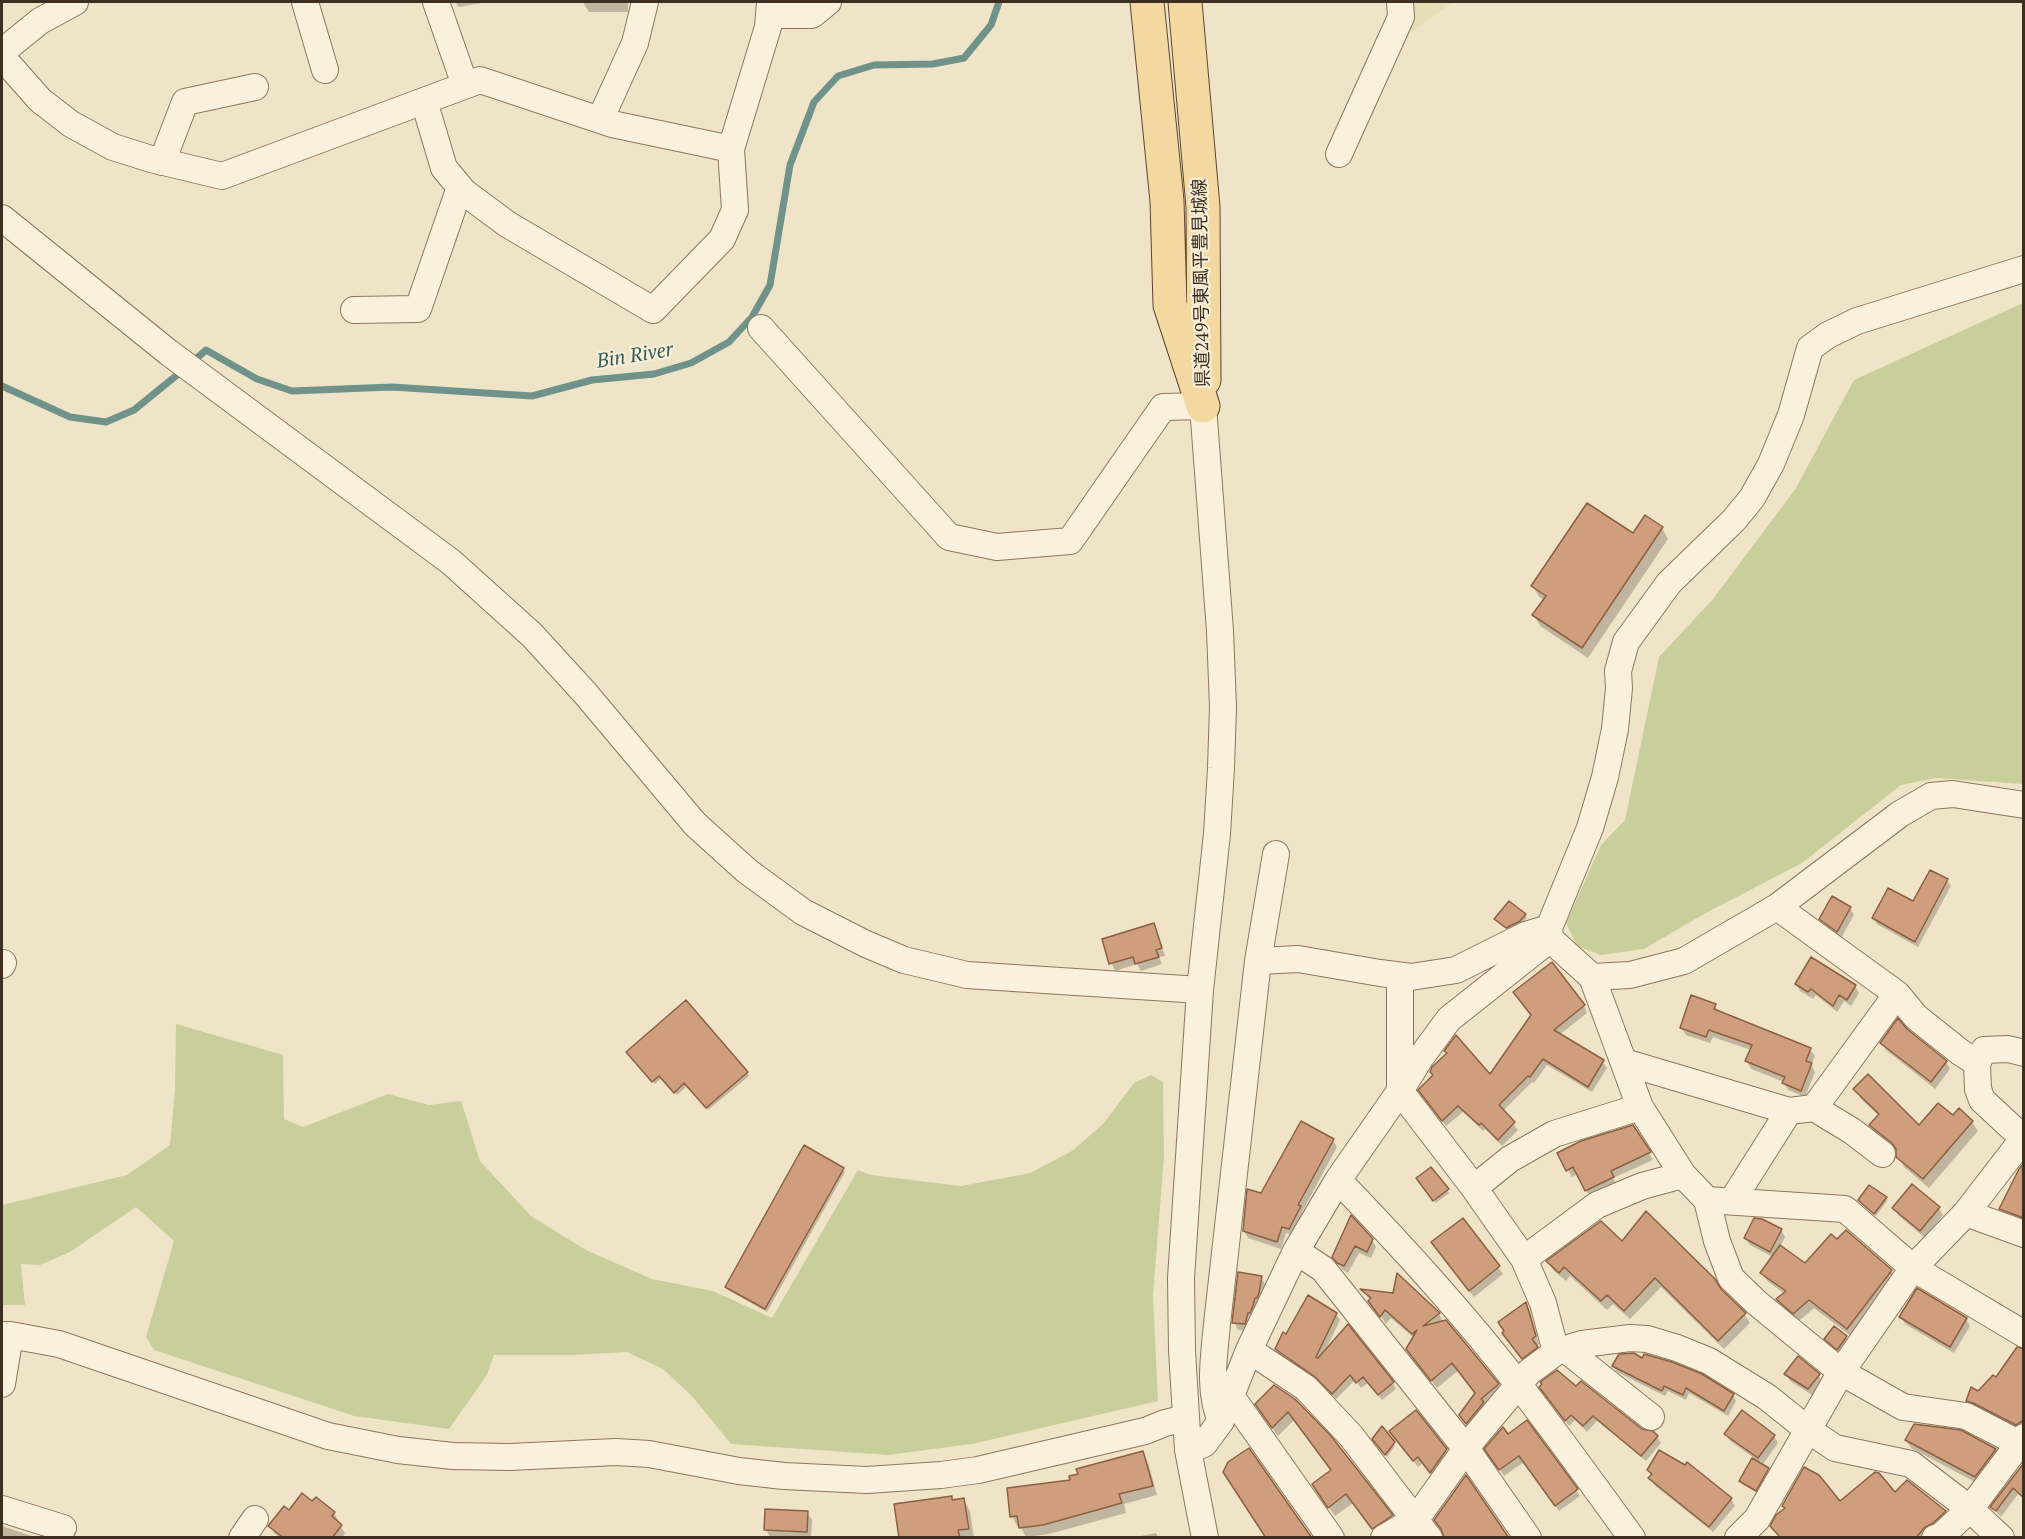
<!DOCTYPE html>
<html>
<head>
<meta charset="utf-8">
<style>
  body { margin:0 }
  #map { position:relative; width:2025px; height:1539px; overflow:hidden; background:#f0e4c8; font-family:"PT Serif",serif }
  canvas { display:block }
  .frame { position:absolute; inset:0; border:3px solid #3d2e20; pointer-events:none }
</style>
</head>
<body>
<div id="map">
<canvas width="2025" height="1539"></canvas>
<div class="frame"></div>
</div>
<script>
const c = document.querySelector('canvas').getContext('2d');
c.lineJoin = 'round';
function fillPath(path, color) { c.fillStyle = color; c.fill(path, 'evenodd'); }
function stroke(path, color, width, dash) { c.strokeStyle = color; c.lineWidth = width; c.lineCap = dash ? 'butt' : 'round'; c.setLineDash(dash || []); c.stroke(path); }
function write(font, color, halo, rows, align = 'center') {
  c.font = font + ' "PT Serif","Noto Sans JP",serif'; c.lineWidth = 4.5; c.setLineDash([]); c.textBaseline = 'middle'; c.strokeStyle = halo; c.fillStyle = color; for (const [text, x, y, turn = 0] of rows) {
    c.save(); c.translate(x, y); c.rotate((+turn || 0) * Math.PI / 180); c.textAlign = isNaN(turn) ? turn : align; if (halo) c.strokeText(text, 0, 0); c.fillText(text, 0, 0); c.restore();
  }
}
fillPath(new Path2D(`
  M1407,2H1453L1410,33Z`), '#e6deb5');
fillPath(new Path2D(`
  M2023,303V784L1936,778L1901,785L1802,863L1704,914L1644,949L1601,955L1577,946L1566,923L1601,845L1625,820L1659,657L1713,599L1796,488L1854,380Z
  M176,1024L283,1055L284,1119L303,1127L388,1094L429,1105L461,1101L480,1161L531,1216L586,1250L652,1279L713,1291L772,1318L858,1170L871,1175L961,1186L1030,1173L1072,1151L1103,1124L1134,1083L1151,1075L1163,1082L1164,1156L1153,1295L1158,1401L972,1444L888,1455L731,1444L692,1396L663,1369L627,1352L573,1355H494L487,1375L449,1429L354,1416L154,1350L146,1337L174,1241L136,1207L70,1252L40,1265L21,1264L25,1305H2V1205L127,1175L170,1145L175,1089Z`), '#c9cf9b');
fillPath(new Path2D(`
  M455,2H487L459,7Z
  M583,2H628V12H589Z
  M1662,528L1668,539L1588,658L1540,626L1534,615L1544,600L1539,597L1533,586L1634,536Z
  M1947,880L1951,886L1918,947L1877,924L1874,918L1913,903Z
  M1850,908L1854,915L1841,938L1825,926L1821,919Z
  M1525,915L1527,918L1521,924L1509,931L1496,919Z
  M1153,924L1157,932L1165,956L1159,957L1162,964L1141,971L1137,964L1115,971L1103,940Z
  M1796,984L1855,986L1859,993L1851,1006L1844,1001L1837,1012L1816,995L1813,999L1800,991Z
  M1715,1005L1719,1013L1810,1049L1815,1056L1811,1065L1815,1072L1805,1097L1788,1090L1784,1082L1751,1069L1747,1061L1751,1050L1713,1037L1710,1043L1686,1035L1681,1027Z
  M1584,1006L1587,1013L1559,1035L1603,1062L1607,1068L1592,1092L1547,1065L1534,1083L1532,1082L1503,1111L1518,1130L1502,1146L1485,1129L1483,1131L1463,1112L1446,1126L1424,1097L1490,1076Z
  M1906,1030L1946,1062L1950,1069L1935,1089L1886,1050L1882,1043Z
  M630,1055L747,1073L749,1076L708,1110L687,1086L677,1095L662,1078L655,1084Z
  M1855,1089L1920,1127L1953,1117L1972,1122L1978,1131L1929,1188L1904,1167L1898,1157V1151L1876,1135L1871,1125L1879,1116L1861,1099Z
  M1633,1127L1653,1160L1613,1178L1617,1184L1590,1197L1578,1174L1572,1177L1559,1154Z
  M1333,1140L1337,1147L1302,1212L1304,1215L1293,1235L1286,1233L1281,1249L1248,1238L1244,1231L1261,1195Z
  M843,1169L845,1172L767,1312L728,1290L726,1287Z
  M2024,1181V1226L2008,1220L2001,1209Z
  M1420,1182L1447,1190L1449,1193L1436,1203Z
  M1912,1186L1939,1208L1943,1215L1925,1238L1898,1215L1894,1208Z
  M1886,1198L1887,1201L1876,1216L1860,1200Z
  M1352,1218L1372,1240L1376,1247L1371,1258L1359,1253L1348,1273L1343,1270L1333,1257Z
  M1462,1220L1503,1274L1474,1297L1437,1250Z
  M1781,1230L1785,1237L1780,1247L1805,1265L1837,1242L1846,1232L1891,1271L1896,1280L1852,1337L1814,1308L1799,1321L1783,1308L1778,1300L1785,1294L1767,1281L1762,1273L1773,1257L1750,1245L1745,1238Z
  M1622,1243L1720,1291L1744,1314L1750,1323L1724,1349L1661,1287L1630,1319L1613,1304L1607,1310L1570,1276L1566,1281L1554,1271L1548,1262Z
  M1261,1277L1265,1284L1263,1301L1248,1331L1238,1330L1234,1322Z
  M1363,1290L1439,1314L1443,1322L1445,1321L1498,1385L1503,1394L1471,1431L1460,1415L1476,1395L1458,1371L1437,1388L1407,1349L1414,1338L1391,1318L1386,1324Z
  M1526,1305L1530,1311L1539,1344L1536,1346L1541,1355L1527,1365L1508,1340Z
  M1336,1314L1340,1320L1325,1351L1393,1383L1396,1389L1382,1400L1368,1383L1361,1388L1355,1380L1336,1399L1320,1382L1280,1356L1277,1349L1286,1336Z
  M1901,1317L1966,1319L1970,1326L1954,1353L1905,1324Z
  M1835,1328L1848,1340L1840,1352L1828,1342Z
  M2024,1354V1430L2020,1431L1971,1407L1967,1401L1979,1393Z
  M1613,1366L1733,1395L1736,1401L1728,1416L1689,1393L1686,1400L1668,1391L1665,1396L1617,1372Z
  M1786,1374L1818,1375L1823,1382L1812,1395L1790,1381Z
  M1274,1387L1330,1437L1397,1526L1379,1538L1353,1503L1335,1516L1319,1494L1332,1471L1294,1420L1278,1436L1262,1414Z
  M1577,1389L1641,1430L1657,1437L1661,1443L1646,1461L1597,1421L1587,1432L1575,1420L1569,1426L1545,1393Z
  M1526,1422L1580,1496L1559,1511L1524,1462L1504,1476L1490,1455L1507,1436Z
  M1961,1432L1995,1450L1999,1457L1979,1484L1911,1448L1906,1440Z
  M1726,1434L1774,1436L1778,1443L1763,1464L1760,1460V1465L1769,1473L1758,1493L1742,1484L1740,1481L1754,1458L1730,1441Z
  M1395,1438L1446,1450L1450,1458L1435,1479L1423,1463L1418,1467Z
  M1376,1442L1394,1443L1395,1446L1387,1457Z
  M1143,1453L1148,1462L1157,1495L1124,1504L1126,1513L1049,1534L1026,1537L1020,1526H1017L1012,1516L1072,1482L1079,1475Z
  M2024,1465V1499L2018,1494L2001,1517L1992,1507Z
  M1649,1470L1731,1499L1735,1506L1713,1532L1654,1485Z
  M1894,1494L1944,1512L1948,1518L1925,1538H1780L1776,1532L1785,1510L1783,1506L1839,1503Z
  M951,1497L953,1502L964,1500L970,1511L974,1538H900Z
  M289,1513H334L338,1520L337,1522L345,1533L342,1538H280L274,1533L270,1526Z
  M807,1513L812,1520L811,1538L770,1537L766,1530Z
  M2,1526L38,1538H2Z
  M1156,1533L1159,1538H1131Z`), '#0003');
stroke(new Path2D(`
  M191,363L206,350L257,379L292,391L392,387L532,396L592,380L654,374L691,363L729,342L752,317L770,285L790,165L814,102L838,76L874,65L933,64L964,58L991,25L999,2
  M2,386L70,417L106,422L134,410L182,371`), '#6f938a', 7);
const building = new Path2D(`
  M1587,503L1633,533L1645,515L1663,527L1582,648L1532,615L1546,596L1531,586Z
  M1930,870L1948,879L1915,942L1872,918L1888,888L1913,901Z
  M1832,896L1851,907L1837,932L1819,919Z
  M1509,901L1526,914L1520,921L1506,928L1494,919Z
  M1154,923L1162,948L1156,950L1159,957L1135,964L1133,957L1109,964L1102,939Z
  M1811,957L1856,985L1847,1000L1839,995L1833,1006L1811,989L1808,992L1795,984Z
  M1552,962L1585,1005L1554,1030L1604,1060L1588,1087L1543,1059L1530,1077L1528,1076L1499,1105L1515,1122L1498,1140L1481,1123L1479,1125L1458,1106L1442,1121L1418,1090L1433,1075L1430,1072L1432,1067L1447,1053L1444,1051L1456,1035L1490,1074L1531,1015L1513,992Z
  M1691,995L1716,1004L1714,1009L1811,1048L1806,1061L1812,1063L1801,1091L1782,1083L1785,1077L1745,1061L1752,1045L1709,1030L1706,1037L1680,1028Z
  M686,1000L748,1072L706,1108L684,1083L674,1093L659,1076L652,1082L626,1052Z
  M1898,1018L1907,1029L1947,1061L1931,1082L1880,1043Z
  M1868,1074L1919,1125L1938,1103L1953,1115L1959,1108L1973,1121L1923,1179L1896,1157V1149L1892,1143L1869,1125L1879,1114L1853,1089Z
  M1301,1121L1334,1139L1298,1205L1301,1206L1289,1229L1282,1227L1277,1242L1243,1231L1247,1189L1261,1193Z
  M1633,1125L1651,1152L1611,1171L1614,1177L1585,1191L1573,1167L1566,1171L1557,1153L1581,1141Z
  M804,1145L844,1168L765,1309L725,1287Z
  M2024,1163V1218L1999,1209L2019,1169Z
  M1431,1167L1449,1189L1433,1201L1416,1178Z
  M1912,1184L1940,1207L1920,1231L1892,1208Z
  M1869,1185L1887,1197L1874,1214L1858,1200Z
  M1646,1211L1715,1279L1721,1289L1746,1313L1718,1341L1655,1278L1624,1311L1607,1295L1601,1301L1564,1267L1559,1273L1546,1261L1601,1221L1622,1241Z
  M1351,1215L1373,1239L1367,1252L1355,1246L1344,1266L1337,1263L1332,1257Z
  M1463,1218L1500,1266L1469,1291L1431,1242Z
  M1754,1218L1762,1219L1782,1229L1770,1252L1744,1238Z
  M1846,1230L1892,1270L1847,1329L1809,1300L1793,1314L1776,1299L1786,1291L1760,1273L1780,1245L1805,1263L1831,1234L1837,1239Z
  M1238,1272L1262,1276L1259,1293L1257,1298H1255L1253,1306L1250,1313H1248L1245,1324L1232,1323Z
  M1397,1273L1440,1313L1423,1326L1446,1320L1499,1384L1481,1399L1484,1402L1466,1424L1459,1415L1475,1393L1452,1363L1431,1381L1406,1349L1417,1330L1412,1334L1385,1310L1380,1317L1368,1301L1371,1298L1360,1289L1393,1293Z
  M1917,1288L1967,1318L1950,1347L1899,1317Z
  M1308,1295L1337,1313L1316,1357L1318,1358L1348,1324L1394,1382L1378,1395L1363,1377L1356,1383L1350,1375L1332,1394L1314,1376L1275,1349L1283,1332L1286,1334Z
  M1526,1302L1536,1336L1532,1339L1538,1347L1522,1359L1502,1333L1504,1331L1498,1322Z
  M1834,1326L1847,1336L1837,1350L1824,1339Z
  M2017,1347L2024,1349V1420L2016,1425L1973,1403L1966,1401L1971,1387L1978,1391L1993,1375L1996,1377Z
  M1634,1353L1642,1358L1644,1354L1672,1362L1702,1374L1734,1394L1724,1411L1686,1388L1683,1395L1664,1386L1662,1391L1612,1366L1619,1354Z
  M1798,1356L1820,1374L1808,1389L1784,1374Z
  M1557,1370L1576,1386L1581,1381L1642,1429L1653,1431L1658,1436L1641,1456L1593,1416L1583,1426L1571,1415L1565,1421L1539,1387L1542,1384L1540,1382Z
  M1274,1385L1296,1400L1331,1436L1393,1515L1372,1529L1346,1494L1328,1508L1312,1484L1331,1470L1288,1412L1272,1428L1255,1404Z
  M1416,1410L1447,1449L1430,1473L1418,1457L1413,1461L1389,1431Z
  M1742,1410L1775,1435L1758,1458L1724,1434Z
  M1527,1420L1578,1489L1555,1506L1519,1456L1499,1470L1484,1449L1503,1427L1508,1434Z
  M1914,1424L1961,1430L1996,1449L1975,1477L1905,1440Z
  M1382,1426L1395,1442L1385,1455L1372,1439Z
  M1249,1448L1312,1538H1266L1223,1472L1228,1462Z
  M1659,1450L1685,1465L1687,1462L1732,1498L1709,1527L1648,1478L1652,1474L1647,1470Z
  M1143,1451L1153,1486L1119,1494L1122,1503L1043,1525L1019,1528L1017,1516L1010,1517L1007,1488L1070,1480L1069,1476L1078,1474L1076,1469Z
  M1752,1458L1769,1468L1756,1491L1739,1481Z
  M2024,1463V1498L2013,1488L1996,1511L1990,1507Z
  M1804,1467L1819,1475L1840,1501L1875,1472L1879,1473L1895,1492L1907,1480L1946,1511L1933,1523L1924,1528L1916,1538H1781L1770,1526L1776,1515L1785,1508L1782,1506Z
  M1466,1475L1509,1538L1444,1537L1441,1529L1434,1520Z
  M302,1493L312,1501L316,1497L335,1512L332,1516L342,1525L332,1538H284L268,1526L284,1506L289,1510Z
  M952,1496V1500L964,1498L969,1529L958,1530L960,1538H899L894,1504Z
  M765,1509L808,1511L807,1532L764,1530Z`);
fillPath(building, '#cf9f7d');
stroke(building, '#8d5f41', 1.5);
const minor = new Path2D(`
  M305,2L325,70
  M436,2L465,85
  M769,15H812L828,2
  M2,52L40,21L75,2
  M2,57L40,100L71,124L113,147L151,159L222,176L480,80L612,124L731,149L768,27L770,2
  M424,101L444,168L464,192L507,224L653,310L722,239L735,210L731,149
  M600,120L635,43L645,2
  M1339,154L1401,17L1400,2
  M162,162L185,102L255,87
  M2,218L168,352L451,562L532,635L585,693L695,824L747,871L803,912L866,944L904,960L967,975L1200,990
  M354,310L418,309L460,187
  M761,328L949,537L997,547L1070,541L1163,407L1203,406L1220,631L1223,707L1221,768L1217,834L1200,990L1181,1278L1182,1350L1188,1450L1205,1538
  M1777,907L1897,994L1916,1017L1960,1052L1977,1063L1978,1089L1982,1100L2024,1139
  M1550,939L1592,977L1630,975L1684,961L1777,907L1900,814L1931,796L1953,794L2024,805
  M1258,961L1298,959L1380,973L1411,977L1456,970L1526,935L1549,928
  M2,965L3,963
  M1400,976V1091L1472,1185L1524,1259L1543,1303L1556,1352
  M1592,977L1640,1107L1683,1175L1707,1200L1717,1241L1731,1278L1757,1303L1841,1372L1903,1407L1966,1416L2018,1443L2024,1448
  M1624,1062L1789,1111L1814,1108L1897,994
  M1977,1063L1984,1050L2008,1049L2024,1053
  M1814,1108L1852,1131L1882,1154
  M1338,1180C1401,1245 1462,1312 1518,1384C1557,1434 1594,1486 1632,1538
  M1474,1188L1510,1159L1554,1134L1640,1107
  M1707,1200L1845,1209L1913,1268L2024,1334
  M1734,1201L1737,1193L1789,1111
  M1966,1213L2024,1234
  M1296,1251L1323,1269L1467,1450L1528,1538
  M1524,1259L1597,1205L1642,1186L1683,1175
  M2,1335H10L59,1344L328,1436L398,1450L453,1456L510,1457L616,1452L649,1454L739,1471L784,1476L867,1480L941,1475L978,1470L1145,1431L1165,1423L1185,1418
  M1565,1349L1651,1417
  M1249,1350L1306,1388L1351,1436L1429,1538
  M2,1384L10,1335
  M1231,1396L1331,1538
  M1221,1421C1208,1390 1214,1357 1217,1324L1258,961L1276,854
  M1188,1450L1204,1444L1221,1421L1249,1350L1296,1251L1338,1180L1400,1091L1421,1057L1449,1019L1550,939L1549,928L1590,828L1605,777L1615,729L1619,688L1618,671L1626,642L1669,583L1734,520L1752,498L1771,464L1791,415L1810,348L1828,335L1857,321L2024,269
  M2,1509L63,1528
  M242,1538L255,1519
  M1384,1538L1416,1519L1473,1439L1529,1372L1556,1352L1582,1344L1630,1338L1647,1339L1677,1348L1709,1361L1767,1397L1807,1429L1835,1448L1911,1464L1970,1509L2001,1538
  M1738,1538L1757,1519L1841,1372L1913,1268L1966,1213L2023,1139
  M1935,1538L1941,1536L1970,1509L2024,1437`);
const major = new Path2D(`
  M1147,2L1167,201L1170,305L1203,406
  M1185,2L1203,207L1204,380`);
stroke(minor, '#8d765c', 28);
stroke(major, '#5b4430', 35);
stroke(minor, '#faf1dc', 26);
stroke(major, '#f3d9a0', 33);
write('18px', '#3d2e20', '#f7eed8', [
  ["県道249号東風平豊見城線",1202,283,-91]
]);
write('italic 20px', '#2f5d5a', '#f7eed8', [
  ["Bin River",635,356,-9]
]);
</script>
</body>
</html>
